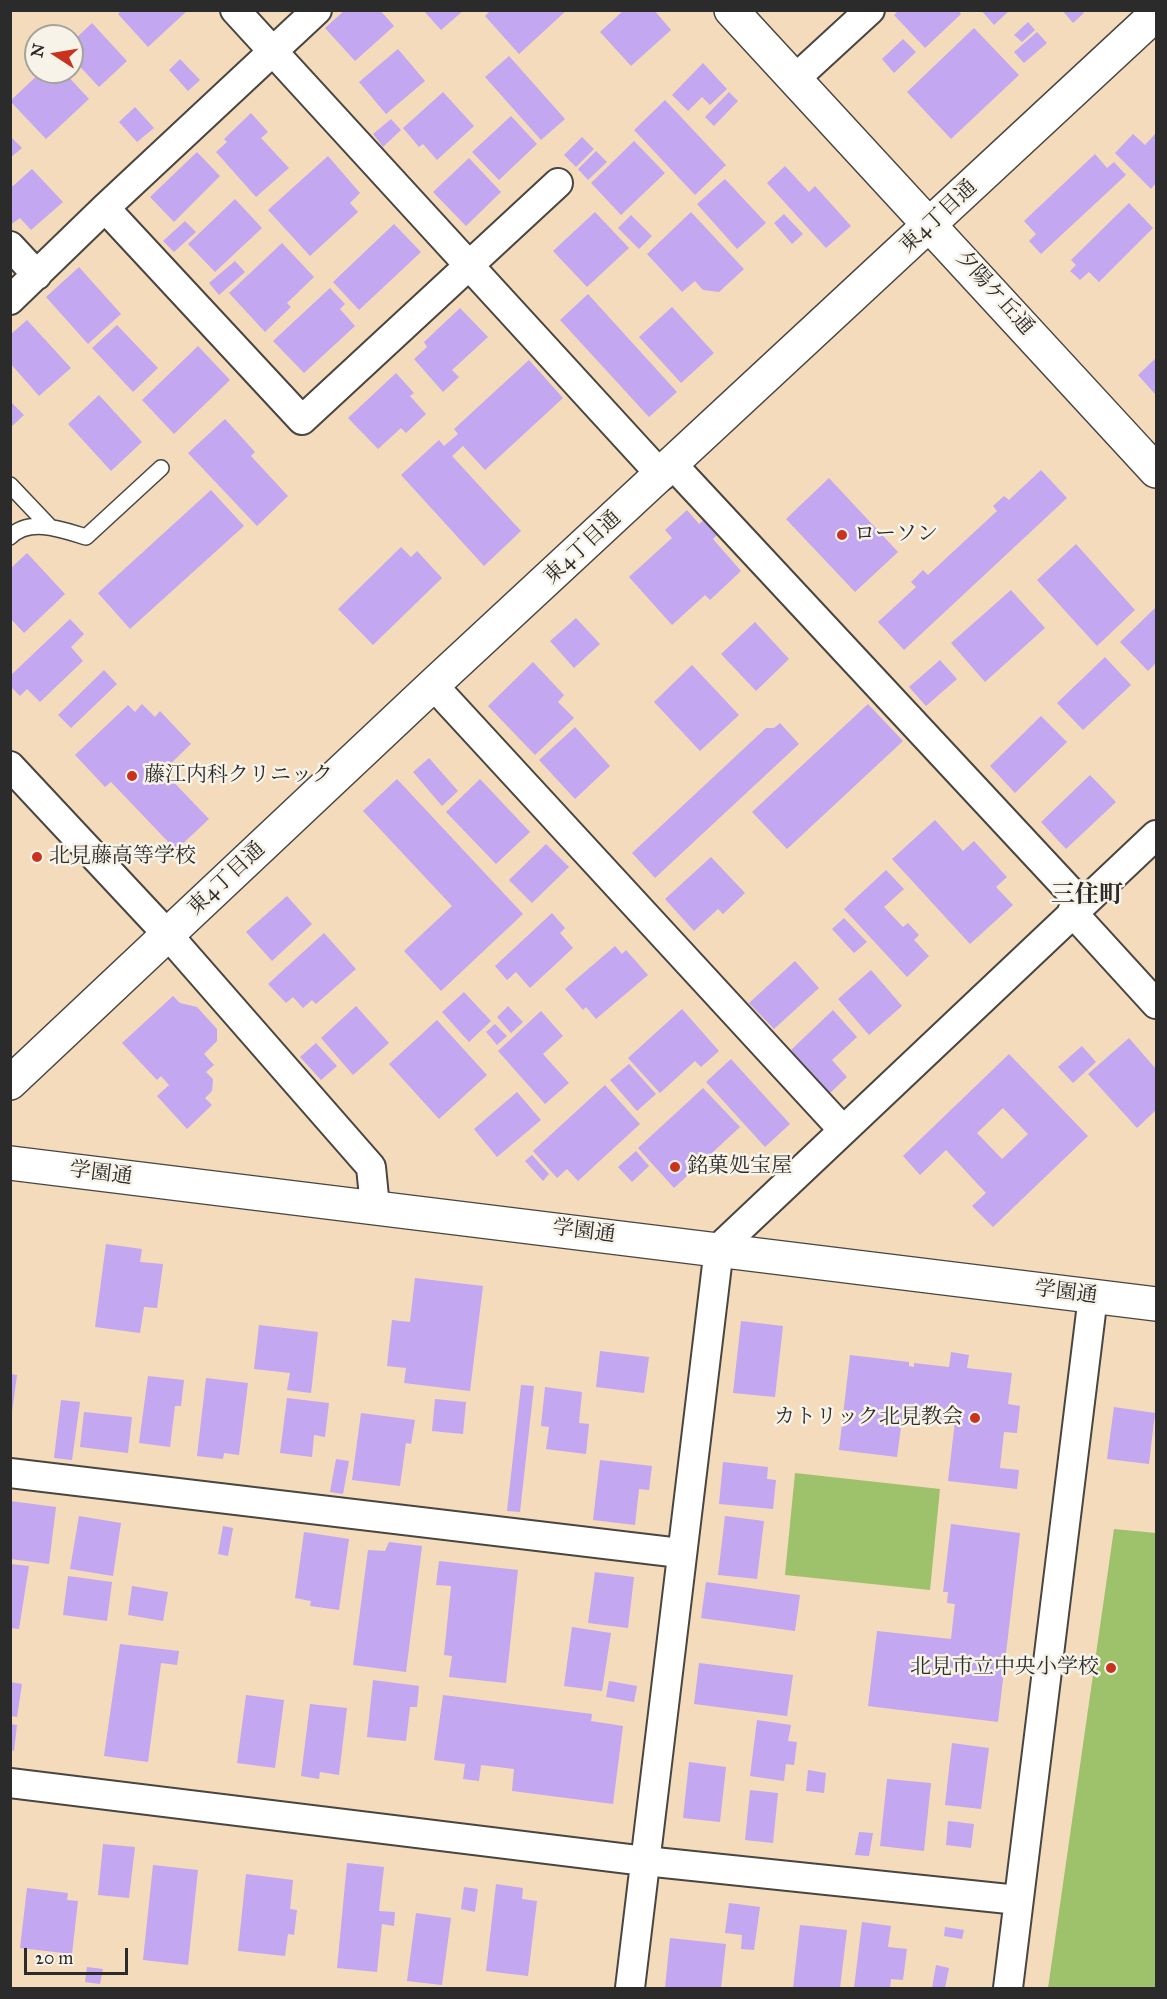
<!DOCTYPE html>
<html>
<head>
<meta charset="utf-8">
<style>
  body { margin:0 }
  #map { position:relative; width:1167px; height:1999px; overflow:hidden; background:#f3dbbc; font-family:"IM FELL Great Primer",serif }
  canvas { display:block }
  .frame { position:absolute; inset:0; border:12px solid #2b2b2b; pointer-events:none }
  .north { position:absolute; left:24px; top:24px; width:60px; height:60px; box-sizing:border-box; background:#f7f3e8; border:2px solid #a5a39c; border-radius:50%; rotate:282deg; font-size:16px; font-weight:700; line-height:24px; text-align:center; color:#2b2b2b }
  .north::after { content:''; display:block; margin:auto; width:21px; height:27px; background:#c8321e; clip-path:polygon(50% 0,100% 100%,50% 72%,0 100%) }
  .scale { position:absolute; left:24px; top:1948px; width:104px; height:27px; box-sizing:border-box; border:3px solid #2b2b2b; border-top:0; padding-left:8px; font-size:18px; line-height:21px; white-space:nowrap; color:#2b2b2b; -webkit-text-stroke:4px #f7f3e8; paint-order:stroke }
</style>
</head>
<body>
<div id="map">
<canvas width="1167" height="1999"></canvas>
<div class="frame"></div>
<div class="north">N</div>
<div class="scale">20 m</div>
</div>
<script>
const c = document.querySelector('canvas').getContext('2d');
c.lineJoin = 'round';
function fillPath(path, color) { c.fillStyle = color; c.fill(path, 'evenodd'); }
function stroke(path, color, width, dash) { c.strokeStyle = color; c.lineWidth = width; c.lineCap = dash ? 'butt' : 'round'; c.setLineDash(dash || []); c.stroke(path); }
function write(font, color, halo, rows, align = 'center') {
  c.font = font + ' "IM FELL Great Primer","Noto Serif JP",serif'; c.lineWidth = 5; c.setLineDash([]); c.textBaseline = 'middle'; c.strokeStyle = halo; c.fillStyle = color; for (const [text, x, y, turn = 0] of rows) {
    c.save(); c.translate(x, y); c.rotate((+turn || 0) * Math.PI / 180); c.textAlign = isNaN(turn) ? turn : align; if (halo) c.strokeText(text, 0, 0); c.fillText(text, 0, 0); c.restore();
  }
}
fillPath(new Path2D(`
  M795,1473L940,1489L930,1590L785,1575Z
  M1114,1529L1156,1533V1988H1048Z`), '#9ec26c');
fillPath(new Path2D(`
  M122,10H188L148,47L118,14Z
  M345,10H380L394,26L355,61L325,28Z
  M423,10H464L441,30Z
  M491,10H567L519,54L485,16Z
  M624,10H654L671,30L631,66L600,32Z
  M899,10H958L961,14L925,48L894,15Z
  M981,10H1010L994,25Z
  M1062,10H1082L1084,13L1073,23Z
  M1028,22L1035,30L1022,42L1014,35Z
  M92,23L127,61L99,87L72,58V42Z
  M974,28L1019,75L951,139L907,92Z
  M1037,32L1047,43L1024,63L1014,52Z
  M903,39L916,52L894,73L882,59Z
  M398,49L425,81L386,114L359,82Z
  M509,56L565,119L541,140L485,77Z
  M180,59L200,80L188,91L169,70Z
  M703,63L727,89L710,105L702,97L688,111L672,95Z
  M41,72H64L89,99L46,139L10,101Z
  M443,92L474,126L437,160L423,144L419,147L403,128Z
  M729,92L738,101L714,126L705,117Z
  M665,100L726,165L695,195L634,130Z
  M135,107L154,128L137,142L119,122Z
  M251,113L268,132L261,138L289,168L256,197L216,152L227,142L224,139Z
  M511,116L537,144L499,180L472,152Z
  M391,119L401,130L383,147L373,134Z
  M1156,133V183L1151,189L1115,153L1133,134L1145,145Z
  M10,136L22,148L10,158Z
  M582,137L594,149L576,167L564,155Z
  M634,141L665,173L621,215L591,183Z
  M596,151L607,162L588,180L578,169Z
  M197,152L220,176L174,222L150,197Z
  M1095,154L1107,168L1114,162L1126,175L1041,254L1029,241L1036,234L1024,221Z
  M328,156L360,193L350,203L358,212L310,256L268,210Z
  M469,158L501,192L466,226L433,192Z
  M785,166L809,192L815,186L851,226L826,248L767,183Z
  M32,169L63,202L31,230L20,218L10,225V183L13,186Z
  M725,179L766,223L737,249L697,204Z
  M235,199L262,228L215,272L188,244Z
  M1129,203L1153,228L1099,282L1089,272L1080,280L1070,271L1076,265L1071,260Z
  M595,212L629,248L587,287L553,251Z
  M691,212L744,269L719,292L703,290L695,281L682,292L647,254Z
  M784,214L803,234L792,244L774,223Z
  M631,215L652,236L639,249L618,228Z
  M185,221L196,232L174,252L163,241Z
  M394,224L421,252L359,310L333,282Z
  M282,243L314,277L287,303L291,307L265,332L229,293Z
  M235,261L245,272L219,295L209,283Z
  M79,267L121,314L88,344L46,297Z
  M330,288L345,304L340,309L355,326L304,373L273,341Z
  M588,294L677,392L649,417L560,320Z
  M672,307L714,353L681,383L639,337Z
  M460,308L488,337L452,370L459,377L443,392L414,359L427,347L424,342Z
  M27,320L71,368L39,396L10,363V335Z
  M117,325L158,368L133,392L92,348Z
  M198,346L230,380L174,434L142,400Z
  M1156,358V395L1138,375Z
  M529,360L563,398L485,470L463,446L452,456L521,531L484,566L401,475L439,440L444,446L458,434L454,429Z
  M396,373L414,393L410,396L426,414L406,433L401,428L378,449L348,418Z
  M99,395L142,442L111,471L68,424Z
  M10,401L24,415L10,428Z
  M225,419L255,452L251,456L288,496L257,526L188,453Z
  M1041,470L1067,498L904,650L878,622L916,587L911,582L923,570L928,575L997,511L993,506L1004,496L1009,500Z
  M829,478L898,552L855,592L786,519Z
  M211,490L244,526L130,629L98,593Z
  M687,510L699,524L704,520L717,535L713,539L741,571L710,600L705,595L672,625L629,577L672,538L665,530Z
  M1076,544L1135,610L1097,646L1037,580Z
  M401,547L411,557L417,551L442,578L373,645L338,609Z
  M27,553L65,594L24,633L10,618V569Z
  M1011,590L1045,628L985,682L951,643Z
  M1156,607V663L1148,671L1120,642Z
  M576,618L600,644L574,668L550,641Z
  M70,619L84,634L71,647L83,661L40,702L27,689L20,696L10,686V676Z
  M755,622L789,659L756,691L721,654Z
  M1105,657L1131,685L1083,730L1057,703Z
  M940,660L957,679L926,706L909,687Z
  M533,662L564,695L558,702L574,718L535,755L488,706Z
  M692,665L739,715L700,751L654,702Z
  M104,670L117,684L71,728L58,715Z
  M142,704L155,717L160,711L191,744L163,771L209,819L176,850L111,782L105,787L75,755L128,705L135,712Z
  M868,704L903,741L787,849L752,812Z
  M1041,716L1067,742L1015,793L990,766Z
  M780,723L799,744L655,878L632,853L766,728H774Z
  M575,727L610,766L575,799L539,760Z
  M429,758L458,791L442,806L413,772Z
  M1090,775L1116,802L1066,849L1041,822Z
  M397,779L523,914L441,991L404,951L452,906L363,811Z
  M480,779L530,832L496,864L446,812Z
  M935,820L963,851L974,841L1007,877L996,887L1013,905L970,944L892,859Z
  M546,844L569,867L532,903L509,880Z
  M711,857L745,893L723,914L718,909L694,931L665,899Z
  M886,870L904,889L884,907L903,927L908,923L919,935L914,940L929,956L907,977L844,909Z
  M287,896L312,924L272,961L246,932Z
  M552,913L565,928L560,933L573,948L530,988L516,972L507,980L495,966Z
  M844,918L867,942L854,953L832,929Z
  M324,933L356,969L316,1004L312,1000L303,1008L293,997L286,1003L268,984Z
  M615,946L622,954L626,950L648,975L596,1019L586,1007L583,1010L565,989Z
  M795,961L819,988L774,1029L749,1003Z
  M871,970L902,1006L869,1035L838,999Z
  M464,992L491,1021L469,1042L442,1012Z
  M173,996L180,1003L197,1007L217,1029V1041L204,1054L214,1065L206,1072L213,1079L212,1091L205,1098L212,1105L187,1129L157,1096L169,1085L161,1076L157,1080L122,1043Z
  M356,1006L389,1043L353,1075L321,1038Z
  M508,1006L523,1022L511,1033L497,1017Z
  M682,1009L719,1051L701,1067L695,1061L660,1093L628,1058Z
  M833,1010L857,1037L832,1060L847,1077L830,1093L791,1050Z
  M541,1011L563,1036L543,1054L569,1083L545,1104L498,1051Z
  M437,1020L487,1075L439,1119L389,1064Z
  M495,1024L507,1036L497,1045L486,1032Z
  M1129,1038L1156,1069V1110L1137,1128L1088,1074Z
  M316,1043L337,1066L321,1080L300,1057Z
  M1082,1046L1096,1062L1073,1083L1058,1067Z
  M1009,1054L1088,1136L993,1227L972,1206L986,1193L946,1150L920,1175L903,1156ZM1003,1108L1028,1134L1002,1159L977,1133Z
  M731,1059L790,1124L765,1147L706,1082Z
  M629,1064L656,1094L637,1111L610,1080Z
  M605,1085L640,1124L578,1181L567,1169L557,1178L533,1151Z
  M703,1088L740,1127L674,1188L638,1148Z
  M517,1092L541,1120L497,1157L474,1129Z
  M636,1151L649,1166L632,1182L618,1167Z
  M532,1155L549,1174L543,1181L525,1161Z
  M106,1244L142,1249L140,1262L163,1264L157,1308L144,1307L140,1333L95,1327Z
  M415,1278L483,1286L470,1391L404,1383L406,1368L387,1366L392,1320L410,1322Z
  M741,1321L783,1326L775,1397L733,1393Z
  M259,1325L318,1332L311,1393L287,1390L290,1373L254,1369Z
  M600,1351L649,1357L644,1393L596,1387Z
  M951,1352L969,1355L967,1368L1012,1373L1008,1404L1020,1406L1017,1433L1004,1432L1000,1468L1019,1470L1017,1489L948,1481L955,1421L909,1416V1413L903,1412L897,1457L839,1450L850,1355L909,1362V1366L914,1367V1363L949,1367Z
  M10,1374L17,1375L12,1412L10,1411Z
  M148,1376L184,1380L181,1406H175L170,1447L139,1443Z
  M206,1378L248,1383L239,1455L224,1453L223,1459L197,1456Z
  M521,1385L534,1386L520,1512L507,1511Z
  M545,1387L582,1392L579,1423L589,1424L586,1454L546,1449L549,1427L541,1426Z
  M287,1398L329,1403L325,1437L314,1435L312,1457L280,1453Z
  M435,1399L466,1402L463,1434L432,1431Z
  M61,1400L80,1402L72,1460L54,1458Z
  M1114,1407L1155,1413L1149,1464L1107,1459Z
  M84,1412L132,1417L128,1453L80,1447Z
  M361,1413L415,1420L411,1444L406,1443L400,1486L352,1480Z
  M336,1459L349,1461L343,1494L330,1492Z
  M600,1460L652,1466L649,1490L639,1489L635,1525L593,1520Z
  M723,1462L768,1467L767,1479L776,1480L773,1509L719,1504Z
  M10,1501L56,1507L49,1564L10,1559Z
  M79,1516L121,1523L113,1576L70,1569Z
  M725,1516L764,1521L757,1579L718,1575Z
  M951,1524L1020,1533L998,1722L868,1706L877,1631L951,1639L955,1604L947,1603L948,1592H943Z
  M223,1526L233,1528L228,1556L218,1554Z
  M304,1532L349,1539L339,1610L310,1606L311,1601L295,1598Z
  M389,1542L422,1546L406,1672L353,1665L368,1550L385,1551Z
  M439,1561L518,1570L506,1683L449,1677L452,1656L444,1655L451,1586L436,1585Z
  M10,1564L29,1566L19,1629L10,1628Z
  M595,1572L634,1577L628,1628L588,1623Z
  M68,1576L112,1582L107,1621L63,1615Z
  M706,1582L800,1595L795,1631L701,1618Z
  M132,1586L168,1592L163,1621L128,1615Z
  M572,1627L611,1633L602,1691L564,1686Z
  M120,1644L179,1651L177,1665L161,1663L148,1762L104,1756Z
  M699,1663L793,1675L787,1716L694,1704Z
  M373,1680L419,1686L417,1707H410L406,1741L367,1737Z
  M609,1681L637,1686L634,1702L606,1697Z
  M10,1682L22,1684L17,1717L10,1716Z
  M246,1695L284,1700L275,1768L237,1763Z
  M443,1695L592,1714L591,1721L623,1726L613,1804L512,1791L514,1769L481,1765L479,1781L463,1779L465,1764L434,1760Z
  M310,1704L347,1708L339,1775L320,1772L319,1779L301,1776Z
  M757,1720L791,1725L788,1741L797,1742L794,1765L786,1764L784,1781L750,1776Z
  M10,1724L17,1725L14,1751L10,1750Z
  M952,1743L989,1748L981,1809L945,1805Z
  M689,1762L726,1767L720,1822L683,1818Z
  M808,1770L826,1773L824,1793L806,1791Z
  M887,1779L931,1783L924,1851L880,1846Z
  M750,1790L778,1793L773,1843L745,1840Z
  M948,1821L974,1824L971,1848L946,1845Z
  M859,1832L873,1833L869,1856L855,1855Z
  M103,1844L135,1847L129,1898L98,1895Z
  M347,1863L384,1867L379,1911L395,1912L394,1926L382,1924L377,1972L337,1968Z
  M153,1865L198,1870L188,1965L143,1960Z
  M246,1874L293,1880L290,1909L297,1910L294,1935L288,1934L285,1956L238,1951Z
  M496,1884L523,1888L522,1899L537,1901L528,1976L486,1971Z
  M464,1887L478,1889L475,1912L461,1909Z
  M27,1888L68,1893L67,1900L78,1901L72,1954L20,1948Z
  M729,1903L760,1907L754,1950L741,1949L742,1935L725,1933Z
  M416,1913L451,1918L442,1985L407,1981Z
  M862,1922L891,1926L888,1947L907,1949L903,1980L891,1979L890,1988H854Z
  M800,1925L847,1930L840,1988H793Z
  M945,1927L964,1930L962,1939L944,1936Z
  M670,1938L726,1944L721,1988H665Z
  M936,1965L949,1968L945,1988H932Z
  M87,1967L103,1969L100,1984L85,1982Z`), '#c3a7f1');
const lane = new Path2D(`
  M10,485L48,525
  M10,537C30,517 63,530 86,537L161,468`);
const street = new Path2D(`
  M235,10L662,476
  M796,78L870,10
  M105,208L302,420L558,183
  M10,246L37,275
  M10,300L105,208L317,10
  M673,465L1081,903
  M433,685L843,1130
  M10,766L168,935L371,1167L375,1207
  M1072,912L1156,1004
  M10,1473L680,1553
  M10,1783L645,1861L1018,1900
  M630,1988L719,1248L1156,835
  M1008,1988L1093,1296`);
const secondary = new Path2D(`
  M731,10L1156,471
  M10,1083L433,685L1156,14
  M10,1163L1156,1304`);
stroke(lane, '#494541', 18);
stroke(street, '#494541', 32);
stroke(secondary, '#494541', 36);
stroke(lane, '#fff', 15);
stroke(street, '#fff', 28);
stroke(secondary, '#fff', 33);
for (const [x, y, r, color] of [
  [842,535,6,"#c8321e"],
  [132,776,6,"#c8321e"],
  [37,857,6,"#c8321e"],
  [675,1167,6,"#c8321e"],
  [975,1418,6,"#c8321e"],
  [1111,1668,6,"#c8321e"]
]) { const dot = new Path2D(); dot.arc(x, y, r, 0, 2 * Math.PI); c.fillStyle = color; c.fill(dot); stroke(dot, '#f7f3e8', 2); }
write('21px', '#2b2b2b', '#f7f3e8', [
  ["東4丁目通",939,217,-43],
  ["夕陽ケ丘通",994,293,48],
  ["東4丁目通",583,548,-43],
  ["東4丁目通",227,879,-43],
  ["学園通",101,1174,7],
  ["学園通",584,1232,7],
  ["学園通",1066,1293,7]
]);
write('21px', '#2b2b2b', '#f7f3e8', [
  ["ローソン",854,535],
  ["藤江内科クリニック",144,776],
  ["北見藤高等学校",49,857],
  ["銘菓処宝屋",687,1167],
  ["カトリック北見教会",963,1418,"right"],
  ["北見市立中央小学校",1099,1668,"right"]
], 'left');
write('bold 24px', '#2b2b2b', '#f7f3e8', [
  ["三住町",1087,896]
]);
</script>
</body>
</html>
